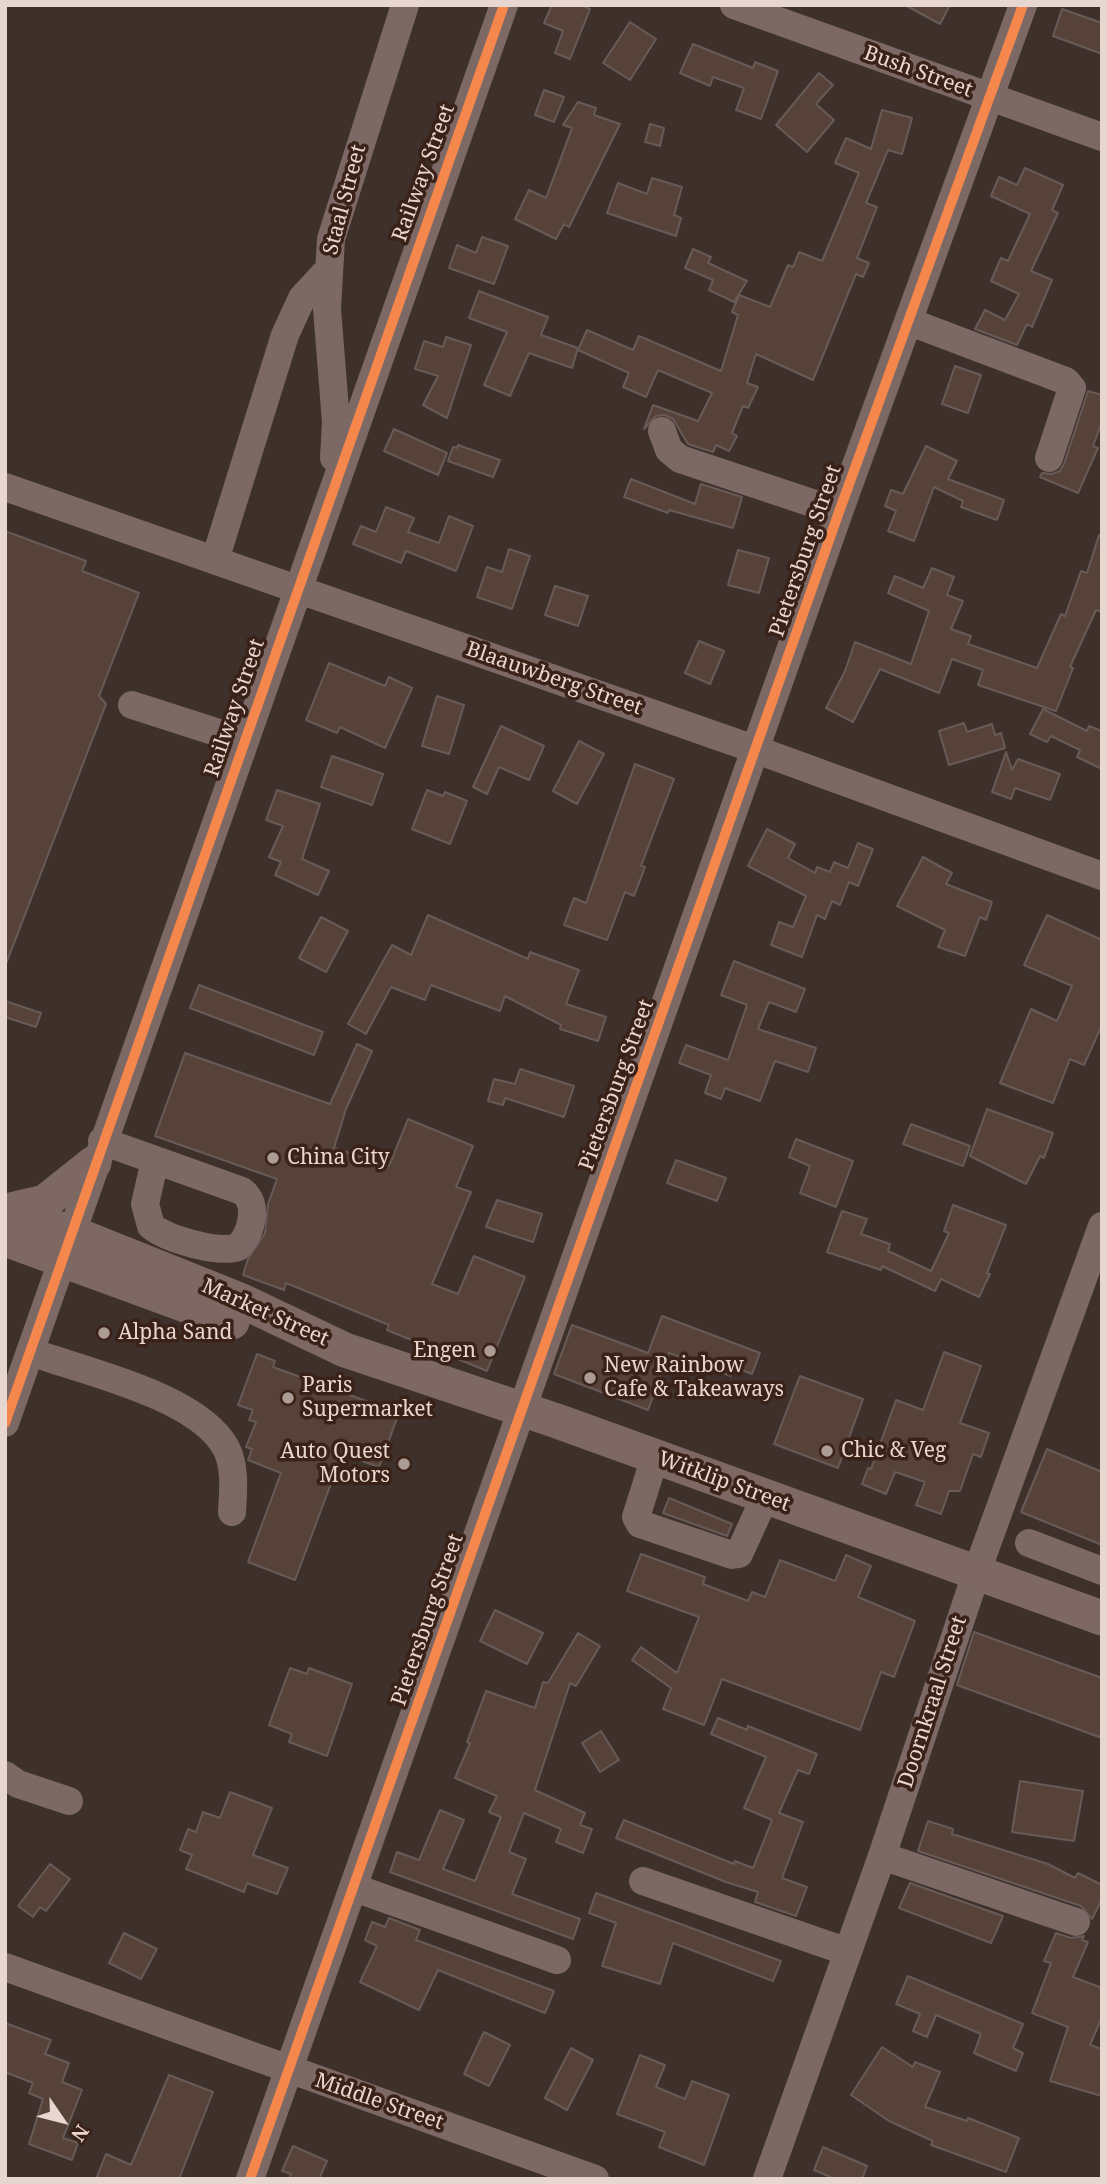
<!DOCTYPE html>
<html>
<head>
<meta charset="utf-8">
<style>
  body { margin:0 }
  #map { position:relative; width:1107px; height:2184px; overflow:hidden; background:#3e302a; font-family:"Noto Serif",serif }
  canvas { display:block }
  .frame { position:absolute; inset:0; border:7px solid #e8d6d0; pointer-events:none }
  .north { position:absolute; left:28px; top:2086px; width:70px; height:70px; -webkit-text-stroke:5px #3b2218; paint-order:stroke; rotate:125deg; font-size:19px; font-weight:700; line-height:28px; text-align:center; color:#e8d6d0 }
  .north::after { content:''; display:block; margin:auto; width:24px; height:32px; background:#e8d6d0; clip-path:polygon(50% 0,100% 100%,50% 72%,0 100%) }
</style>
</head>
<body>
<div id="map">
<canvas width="1107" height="2184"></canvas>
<div class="frame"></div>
<div class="north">N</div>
</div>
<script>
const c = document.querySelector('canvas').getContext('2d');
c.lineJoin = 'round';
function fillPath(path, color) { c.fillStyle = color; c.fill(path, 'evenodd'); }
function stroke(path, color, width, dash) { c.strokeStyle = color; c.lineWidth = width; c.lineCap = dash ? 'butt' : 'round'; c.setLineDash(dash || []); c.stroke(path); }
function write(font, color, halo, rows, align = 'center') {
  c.font = font + ' "Noto Serif",serif'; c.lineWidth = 7; c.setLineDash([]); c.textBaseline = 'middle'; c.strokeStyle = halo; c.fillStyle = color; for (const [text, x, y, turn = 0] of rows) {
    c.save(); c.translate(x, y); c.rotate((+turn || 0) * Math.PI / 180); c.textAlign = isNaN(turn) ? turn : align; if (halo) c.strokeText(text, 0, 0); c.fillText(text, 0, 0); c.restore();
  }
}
const building = new Path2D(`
  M552,5H581L590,9L570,59L555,53L563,31L544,23Z
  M905,5H950L940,24Z
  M1062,9L1102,23V54L1053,36Z
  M630,22L656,39L630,80L603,63Z
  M693,44L753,68L755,62L778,71L761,119L736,110L744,88L713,77L710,86L680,73Z
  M819,73L833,85L816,104L834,120L807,152L776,125Z
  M544,90L564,97L554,122L535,115Z
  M578,102L596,108L594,115L620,124L569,227L564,224L556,239L515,219L529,190L546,198L572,128L563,125Z
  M882,110L912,118L902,154L888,150L866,203L877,207L857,258L869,263L863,277L856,274L813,380L756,354L747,383L758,387L748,408L743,406L732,433L737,436L729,451L716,445L713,452L688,444L673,419L665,415L656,416L644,429L653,405L698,421L712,393L658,370L646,397L623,387L629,373L578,350L587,330L633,350L639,336L721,371L738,315L732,312L739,295L770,307L788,265L793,267L799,252L822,261L859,173L835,163L846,138L871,149Z
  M650,124L664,128L660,146L645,142Z
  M1025,168L1063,185L1052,210L1058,213L1031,271L1052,280L1032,327L1027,324L1017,345L975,329L985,310L1005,320L1019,294L991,281L1001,258L1008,261L1030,214L991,196L999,177L1017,185Z
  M652,178L682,187L674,215L681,218L676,236L607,213L618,183L647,194Z
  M482,237L508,246L494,284L449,268L457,245L476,253Z
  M693,249L711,257L708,263L747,281L734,302L709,290L713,280L685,268Z
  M479,291L548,317L541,335L578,348L572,368L529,353L510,396L484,385L507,332L469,318Z
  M446,337L471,345L447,418L423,405L438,376L415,369L424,341L443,347Z
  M955,366L981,375L968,413L942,404Z
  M1088,391L1102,395V422L1093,446L1098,448L1078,493L1040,477L1042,473L1052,474L1060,471L1064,464Z
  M394,429L447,453L438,475L384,451Z
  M458,445L500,460L493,477L448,461L453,447L457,448Z
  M926,446L957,461L948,479L1004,500L997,520L961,507L963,501L934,487L914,541L888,531L896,511L885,506L891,490L903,494Z
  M631,479L695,504L701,484L742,497L733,528L669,510L668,513L624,497Z
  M386,507L414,518L408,532L439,543L449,516L473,526L456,571L406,551L401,563L353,544L361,526L376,532Z
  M5,531L86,561L82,571L139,593L99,696L106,704L6,964Z
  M1099,535L1102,536V612L1096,610L1070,667L1073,668L1056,711L978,685L983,670L952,659L939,693L880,669L853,722L826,708L845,671L855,642L911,664L929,611L888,593L895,576L923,588L932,568L954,577L947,595L963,601L951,629L971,636L968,644L1037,668L1061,614L1065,616L1081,571L1087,573Z
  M509,549L530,556L512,609L477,597L487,567L502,572Z
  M738,550L769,558L759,593L728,585Z
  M555,586L588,596L578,626L545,615Z
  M699,641L724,651L710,684L685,673Z
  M329,663L385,686L389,677L412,688L385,748L340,727L337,733L306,720Z
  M437,696L464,705L449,754L422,746Z
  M1043,709L1087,731L1089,726L1102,731V769L1077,757L1080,750L1051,736L1047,742L1030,734Z
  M964,723L967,732L992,724L995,735L1001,733L1005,748L949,765L939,731Z
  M501,726L544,746L529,780L499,767L487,794L473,787Z
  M579,741L604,754L577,804L553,791Z
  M1006,752L1012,770L1018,759L1060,774L1050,800L1015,788L1011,799L992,792Z
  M332,756L383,774L372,805L321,787Z
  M635,764L674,779L641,866L645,867L634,896L625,892L607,940L564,925L574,898L586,903Z
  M277,790L320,804L302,859L329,871L318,895L275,875L281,862L269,857L283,826L266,820Z
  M427,790L443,796L445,792L467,801L450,844L412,829Z
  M767,829L795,844L788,858L815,873L817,867L830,872L834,862L848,868L858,843L873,849L858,886L849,882L840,905L832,901L825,919L817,915L802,957L771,945L779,922L793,927L806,896L748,866Z
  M923,857L952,873L946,884L992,902L986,920L980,917L965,956L938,947L945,930L897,906Z
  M428,915L528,959L530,952L579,970L566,1004L606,1017L598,1041L560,1029L561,1025L505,996L500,1011L431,985L425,1000L391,987L366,1034L348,1024L392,945L411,955Z
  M1047,915L1102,940V1025L1084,1065L1070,1059L1053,1103L1000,1083L1031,1009L1057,1021L1072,986L1024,965Z
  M321,917L348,931L326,972L299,958Z
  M734,961L805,989L796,1012L769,1002L758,1029L816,1048L808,1072L775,1061L760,1101L725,1088L721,1099L705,1093L711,1075L679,1063L686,1045L728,1060L747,1005L721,995Z
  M199,985L323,1032L314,1055L190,1008Z
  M5,1001L41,1013L36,1027L5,1017Z
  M357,1044L372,1051L346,1109L334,1148L389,1166L408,1119L473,1146L456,1187L471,1192L432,1284L458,1294L474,1256L525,1277L487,1371L387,1330L389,1325L286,1283L284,1290L243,1275L248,1259L265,1233L268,1204L277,1179L155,1136L185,1053L330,1104Z
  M520,1069L574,1086L564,1117L505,1098L503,1105L488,1101L494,1079L515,1084Z
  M987,1109L1053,1133L1044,1158L1040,1156L1026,1184L970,1156Z
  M911,1124L970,1146L963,1166L903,1144Z
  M796,1139L853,1161L836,1207L800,1193L810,1166L789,1157Z
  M676,1160L726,1178L717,1201L667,1183Z
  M497,1200L542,1214L533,1242L486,1227Z
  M953,1205L1006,1225L987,1273L990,1274L979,1297L941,1279L935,1291L882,1266L881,1270L827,1252L842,1211L867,1219L861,1234L890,1244L888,1251L931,1271L949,1233L944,1231Z
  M662,1316L760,1353L752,1374L734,1367L731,1376L669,1353L648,1410L554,1374L572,1325L648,1353Z
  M944,1352L981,1366L960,1423L989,1433L981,1457L973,1454L960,1491H949L941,1514L916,1505L925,1482L895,1472L886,1494L862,1484L868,1468L871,1469L896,1400L923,1410Z
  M257,1354L275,1361L273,1367L399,1413L379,1467L342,1454L295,1580L248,1562L281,1473L248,1460L252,1449L246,1447L256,1422L249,1420L253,1410L238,1405Z
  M800,1376L863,1399L838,1468L774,1444Z
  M1047,1449L1102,1472V1545L1021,1512Z
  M669,1498L732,1524L727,1536L663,1513Z
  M641,1554L705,1577L703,1584L748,1601L752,1592L765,1597L780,1560L835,1581L846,1555L871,1566L858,1597L915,1621L894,1677L881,1672L860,1730L722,1679L704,1725L663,1709L671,1688L632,1660L641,1647L677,1673L699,1617L627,1591Z
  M495,1610L543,1633L527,1664L480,1641Z
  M974,1632L1102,1678V1738L957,1685Z
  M578,1633L600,1646L576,1686L570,1683L535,1790L585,1813L580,1825L592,1829L583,1853L556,1842L561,1829L524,1813L509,1852L526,1859L512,1894L580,1919L573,1939L390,1872L397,1852L419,1860L440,1810L464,1820L443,1869L475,1881L501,1817L489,1812L497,1796L455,1778L470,1743L467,1742L486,1691L535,1708L543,1682L548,1683Z
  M290,1668L307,1674L309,1668L352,1684L327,1756L289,1742L292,1734L269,1725Z
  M718,1718L747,1730L748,1726L817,1754L809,1774L798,1770L779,1813L803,1822L782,1878L807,1887L796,1916L755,1902L758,1892L726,1882L616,1838L624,1820L734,1864L735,1861L753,1868L772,1820L744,1808L766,1757L711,1734Z
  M601,1731L619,1760L600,1772L582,1743Z
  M1020,1781L1083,1791L1074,1841L1012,1832Z
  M230,1792L272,1808L253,1855L288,1868L277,1894L247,1883L244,1892L186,1869L192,1855L180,1850L188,1829L196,1832L203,1812L220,1818Z
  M928,1821L953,1829L952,1834L1048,1864L1075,1878L1078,1873L1102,1885V1899L1092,1919L1081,1906L918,1851Z
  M50,1864L70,1879L46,1911L40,1907L33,1917L18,1906Z
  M910,1883L1003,1916L991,1943L899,1908Z
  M596,1893L781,1961L773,1981L673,1943L660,1984L602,1966L616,1923L589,1913Z
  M389,1918L420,1930L416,1940L554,1991L545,2013L438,1970L419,2010L360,1982L377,1946L365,1940L372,1922L385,1927Z
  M124,1933L157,1949L141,1979L109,1963Z
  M1056,1933L1071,1938L1084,1936L1082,1940L1088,1942L1073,1977L1102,1988V2017L1090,2045L1102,2049V2096L1050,2081L1068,2027L1032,2013L1051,1963L1044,1961Z
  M908,1976L1023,2024L1013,2048L1023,2053L1016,2071L974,2053L981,2034L936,2015L927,2037L913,2031L920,2014L896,2004Z
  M5,2023L51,2040L45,2054L69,2063L62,2082L82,2090L63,2138L78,2143L72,2160L29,2144L43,2099L29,2093L33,2083L5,2072Z
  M484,2032L510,2045L489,2086L464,2074Z
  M882,2047L913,2067L915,2062L940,2072L925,2107L967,2121L968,2118L1019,2138L1006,2172L931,2145L933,2141L889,2121L851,2095Z
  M571,2048L593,2060L567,2110L545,2098Z
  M640,2055L665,2065L656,2087L685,2099L692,2081L729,2095L704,2165L659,2147L665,2132L617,2114Z
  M169,2075L213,2092L179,2179H96L106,2154L131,2165Z
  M293,2146L327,2161L319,2179H289L291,2174L282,2171Z
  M823,2147L867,2166L862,2179H835L814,2170Z`);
fillPath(building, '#574239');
stroke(building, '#685b57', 2);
stroke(new Path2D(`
  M734,5L1102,137
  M910,322L1066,381L1072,388L1049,458
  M662,431L669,450L680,459L839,512
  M334,458L336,422L327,309L331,239L405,5
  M5,487L757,750L1102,876
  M215,560L285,335L302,298L327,271
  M132,705L244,741
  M102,1141L242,1191C260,1204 251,1234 238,1247C218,1254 167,1239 151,1226L145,1204L155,1160
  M31,1352C86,1372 198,1396 226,1448C236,1468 233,1491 232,1512
  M5,1423L504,5
  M655,1457L636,1517L640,1524L732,1555L739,1554L765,1497
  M1029,1543L1102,1571
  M5,1775L18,1784L69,1801
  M882,1856L1076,1922
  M643,1881L848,1952
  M355,1888L557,1960
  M5,1967L595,2179
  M250,2179L839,512L1023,5
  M767,2179L882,1856L976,1574L1102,1226`), '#7c6864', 28);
stroke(new Path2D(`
  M5,1211L72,1233L242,1301L345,1350L557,1421L1102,1618
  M6,1211L45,1202L94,1163
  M5,1239L232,1322`), '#7e6863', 35);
stroke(new Path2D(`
  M5,1423L504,5
  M250,2179L839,512L1023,5`), '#f5874c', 10);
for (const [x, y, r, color] of [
  [273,1158,7,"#ac9c96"],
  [104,1333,7,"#ac9c96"],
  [490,1351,7,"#ac9c96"],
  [590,1378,7,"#ac9c96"],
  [288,1398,7,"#ac9c96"],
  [827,1451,7,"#ac9c96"],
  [404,1464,7,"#ac9c96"]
]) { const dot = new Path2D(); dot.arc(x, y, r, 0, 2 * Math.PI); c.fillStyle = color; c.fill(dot); stroke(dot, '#3b2218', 2.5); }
write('21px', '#e8d6d0', '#3b2218', [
  ["Bush Street",918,72,20],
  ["Railway Street",424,173,-70],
  ["Staal Street",345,200,-75],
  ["Pietersburg Street",806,551,-71],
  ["Blaauwberg Street",554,679,19],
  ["Railway Street",235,708,-71],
  ["Pietersburg Street",617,1085,-70],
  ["Market Street",265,1313,24],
  ["Witklip Street",724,1482,20],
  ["Pietersburg Street",428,1620,-71],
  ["Doornkraal Street",933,1702,-72],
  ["Middle Street",379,2102,19]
]);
write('21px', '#e8d6d0', '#3b2218', [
  ["China City",287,1158],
  ["Alpha Sand",118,1333],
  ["Engen",476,1351,"right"],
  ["New Rainbow",604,1366],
  ["Cafe & Takeaways",604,1390],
  ["Paris",302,1386],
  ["Supermarket",302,1410],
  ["Chic & Veg",841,1451],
  ["Auto Quest",390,1452,"right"],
  ["Motors",390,1476,"right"]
], 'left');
</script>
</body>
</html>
